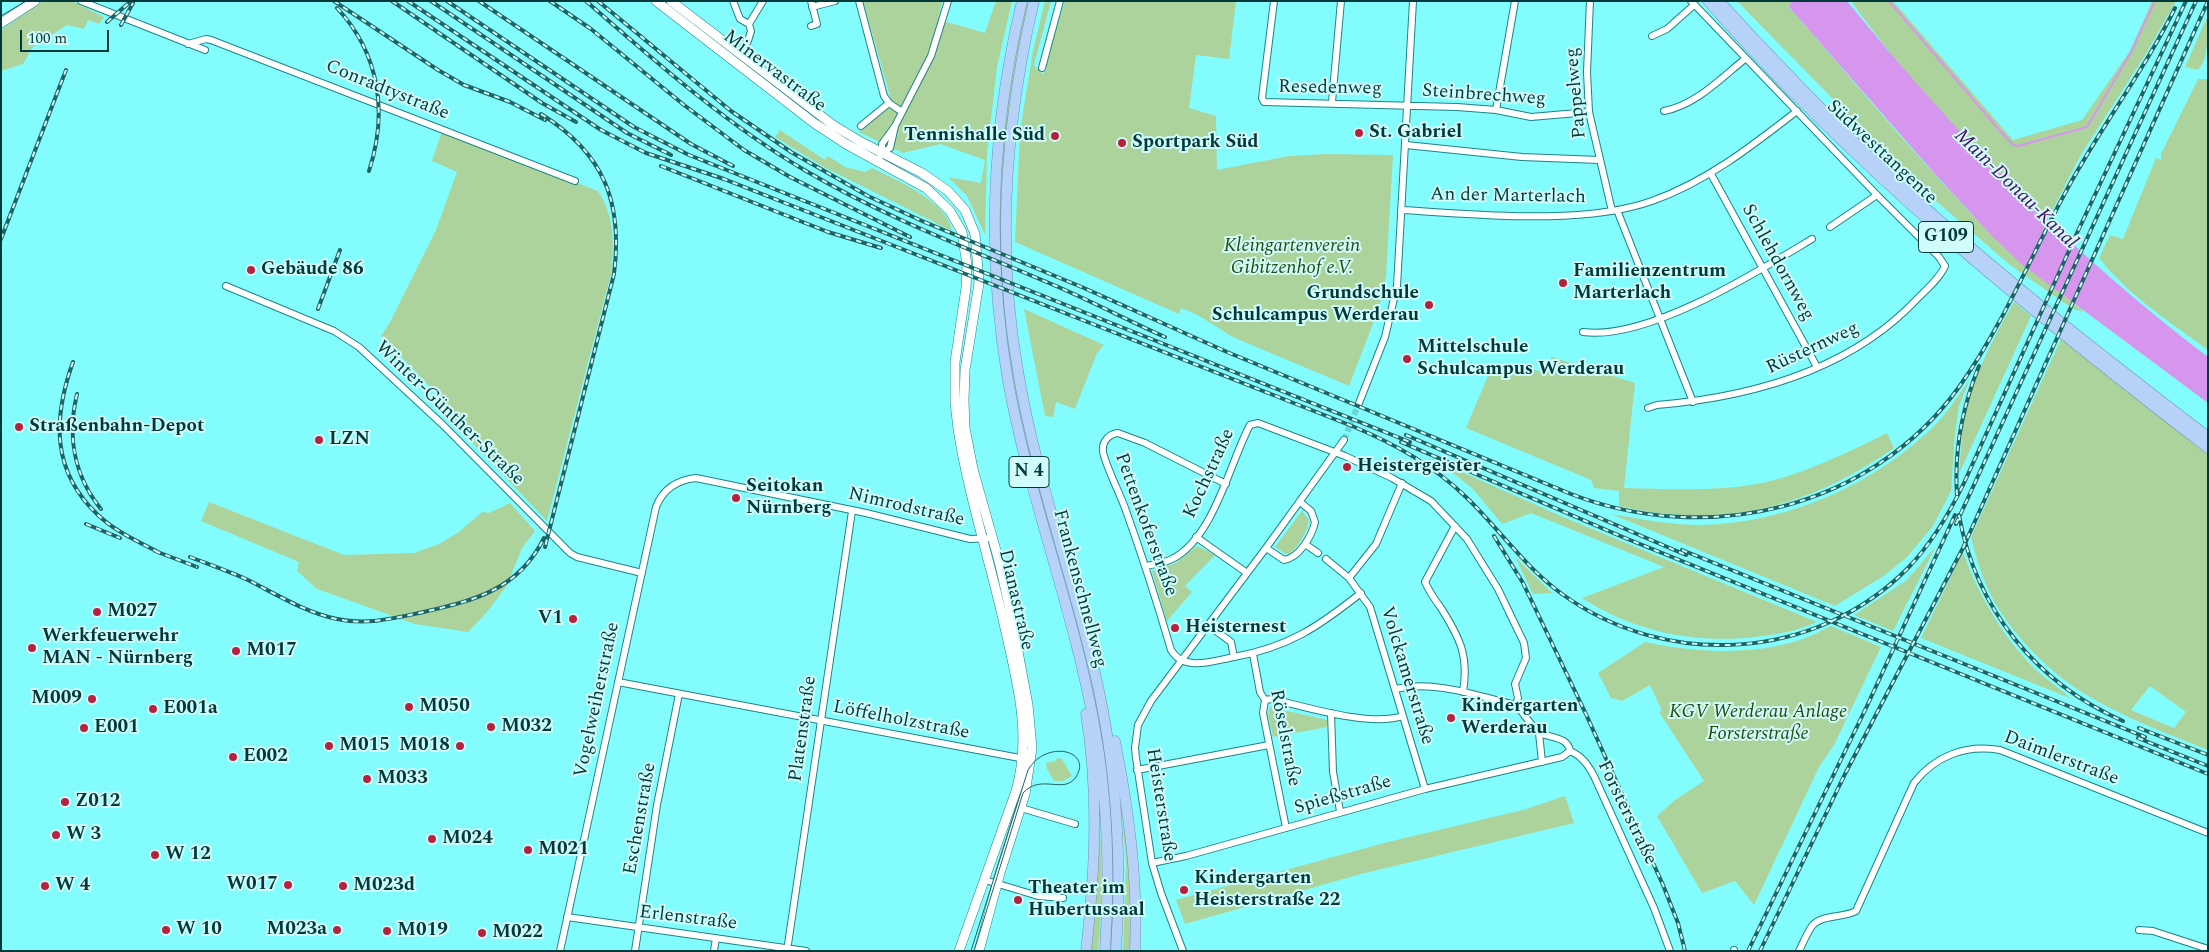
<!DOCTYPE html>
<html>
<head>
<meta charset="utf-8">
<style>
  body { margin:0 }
  #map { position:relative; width:2209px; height:952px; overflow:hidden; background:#83fcfe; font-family:Spectral,serif }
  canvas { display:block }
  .frame { position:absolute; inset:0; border:2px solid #00393a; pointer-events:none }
  .scale { position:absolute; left:20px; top:30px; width:89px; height:22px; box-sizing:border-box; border:2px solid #00393a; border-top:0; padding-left:6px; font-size:15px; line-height:18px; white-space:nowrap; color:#00393a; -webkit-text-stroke:4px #d1fcfc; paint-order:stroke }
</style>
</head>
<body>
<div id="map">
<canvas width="2209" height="952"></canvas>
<div class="frame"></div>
<div class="scale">100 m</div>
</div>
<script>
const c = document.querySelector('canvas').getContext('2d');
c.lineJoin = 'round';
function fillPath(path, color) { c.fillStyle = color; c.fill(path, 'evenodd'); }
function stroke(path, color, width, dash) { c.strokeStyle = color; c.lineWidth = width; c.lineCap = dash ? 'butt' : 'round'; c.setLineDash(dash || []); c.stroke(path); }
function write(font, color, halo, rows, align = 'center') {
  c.font = font + ' Spectral,serif'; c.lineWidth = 4; c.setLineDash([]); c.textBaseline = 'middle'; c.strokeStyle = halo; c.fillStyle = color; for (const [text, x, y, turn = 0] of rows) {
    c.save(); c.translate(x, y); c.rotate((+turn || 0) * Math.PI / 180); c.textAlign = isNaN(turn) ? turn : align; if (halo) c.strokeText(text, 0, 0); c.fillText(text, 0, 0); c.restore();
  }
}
fillPath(new Path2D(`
  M43,1H72L104,17L99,24L88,20L84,29L67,25L33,47L23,64L1,71V30Z
  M863,1H942L939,17L947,22L985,33L996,1H1012L997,67L987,153L985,235L967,196L948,177L981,183L985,160L940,144L903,153L859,132L892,103Z
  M1026,1H1031L1002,250L998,248L999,180L1013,59Z
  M1045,1H1051L1034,65L1043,74L1047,69L1045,65L1065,1H1236L1229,59L1196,55L1189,108L1216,116L1217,170L1289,156L1326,154L1393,155L1386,276L1379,308L1349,386L1235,338C1217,328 1202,315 1181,308L1179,314L1015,242L1020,131L1033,51Z
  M1737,1H1791L1789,7C1856,84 1920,162 1991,234C2020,264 2054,285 2084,312L2073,309L2010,265L1913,181Z
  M1851,1H1893L2013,140L2082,120L2130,51L2152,1H2176L2144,57L2080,156L2047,221C1976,153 1908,81 1851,1Z
  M2208,15C2208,32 2209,59 2198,70L2185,67Z
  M2198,79H2208V350C2170,322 2128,295 2099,258L2110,235L2123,239L2156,158L2161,160V154Z
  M780,130L825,160L828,156L845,167L865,172L872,168C896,180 948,202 952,231L822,166L775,137Z
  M442,131L598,191C615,217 614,243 611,274L547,521L442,411L447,404L381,336L389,324L436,230L457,172L432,161Z
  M1001,297L1005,299L1009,339L1084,640L1102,728L1115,834L1112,951H1109L1108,800L1011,374Z
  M2014,302L2031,316L1959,474C1961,454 1961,434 1965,416C1973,376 1994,337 2014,302Z
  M1024,309L1104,345L1097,353L1075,409L1056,402L1053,417L1045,416Z
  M2061,339L2208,452V750C2168,734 2127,719 2090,697C2050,674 2006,630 1987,587C1980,571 1975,554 1971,537ZM2150,686L2186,712L2174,728L2131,710Z
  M1552,357L1635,383L1624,488C1669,489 1717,492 1762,483C1804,474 1849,452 1887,433L1894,448C1808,508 1722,530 1619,506V491L1594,488L1591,480L1466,428L1490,371L1510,364L1546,373Z
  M1970,379L1959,406L1955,433L1951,491L1933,526L1907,557L1885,575L1835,606L1611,514C1640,519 1671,525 1701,525C1787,523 1875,485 1936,424C1949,411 1959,394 1970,379Z
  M1446,465L1563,517L1817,622C1800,630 1781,634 1762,636C1699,645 1636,633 1582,598L1664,567L1531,513L1502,524L1473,489L1444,466Z
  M209,502L344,555L414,553L439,544L459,532L482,512L489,513L510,503L535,531L522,548L506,587L487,612L468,632L415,624L317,589L297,571L299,562L201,521Z
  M1302,511L1309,520C1308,531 1298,548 1289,554L1284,553L1275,547Z
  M1197,546L1215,555L1185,586L1192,592L1167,621L1152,571L1176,563Z
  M1936,546L1893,631L1854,615L1907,580Z
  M1963,552C1978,594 2003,638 2036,670C2047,680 2060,689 2072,699L1921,638Z
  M1515,557L1552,593L1533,594Z
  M1831,626L1881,647L1834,745L1819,767L1754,905L1735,881L1702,893L1657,816L1675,800L1704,781L1659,712L1662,711L1650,685L1622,701L1611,698L1598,673L1645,642C1696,653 1752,656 1803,639C1812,636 1822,630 1831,626Z
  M1270,707L1327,720V727L1273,737L1268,714Z
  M1058,758L1062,759L1072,776L1063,781H1054L1047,769L1046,763L1055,761Z
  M1098,794C1101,846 1104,898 1098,951H1089Z
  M1565,796L1574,823L1361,874L1185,924L1176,900L1388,842L1523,810Z
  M1121,800L1129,838L1132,951H1123L1126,864Z`), '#add39c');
fillPath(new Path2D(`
  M1791,1H1847C1954,133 2072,254 2208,357V403L2020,263L1991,235L1934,173L1789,7Z`), '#d696ee');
stroke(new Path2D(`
  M1889,1L2001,132L2013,145L2018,146L2087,127L2131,52L2155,1`), '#d696ee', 2);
stroke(new Path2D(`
  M1344,440L1359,403`), '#69d5d7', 6, [6, 3]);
const minor = new Path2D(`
  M81,1L205,50
  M733,1L740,19L749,24L751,31L748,41L739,54
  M811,1L817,24L811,26
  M859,1L884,96L889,103L902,112
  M1274,1L1262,98L1264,102L1457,107L1496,110L1531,117L1589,112
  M1590,1L1587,72L1589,112L1612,211
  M812,7L835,1
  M749,24L763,1
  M1652,36L1667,29L1694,5
  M188,44L206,39L211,40L575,181
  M1042,68L1060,1
  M1332,102L1341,1
  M1496,110L1515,1
  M1664,111C1696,105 1721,78 1745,59
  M861,126L889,103
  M1406,145L1522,157L1599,160
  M882,153L890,148L895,126L931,56L948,1
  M877,162L882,153V144L895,126
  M1711,174L1817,367
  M1401,210C1476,214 1581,226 1652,201C1706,182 1752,146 1797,111
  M1617,210L1693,402
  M1830,227L1877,195
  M226,286L334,331L359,347L442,424L570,553L577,557L642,573
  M1583,332C1647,341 1757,272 1812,239
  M1359,403L1385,337L1397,286L1413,1
  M1648,408L1657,405C1752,397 1851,370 1918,298C1927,289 1940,278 1945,266L1939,257L1877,195L1691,1
  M1455,526L1425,582C1429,591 1435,600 1441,608C1460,638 1469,656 1463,692
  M1196,537L1247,573
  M1305,544L1318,553
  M1266,548L1284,560C1299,558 1312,536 1315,522L1311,511L1300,502
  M1326,559L1349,578L1370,607L1425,789
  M1146,566C1155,564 1164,563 1172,559C1214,538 1230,462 1250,425L1258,423L1345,456L1392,478L1431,501L1467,539L1498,589L1524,643L1526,658L1515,684L1518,698L1516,705C1522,711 1535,731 1540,733C1551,738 1568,737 1570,751
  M1349,578L1376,544L1402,483
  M1208,625L1231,642L1234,657C1213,661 1184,672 1171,650C1157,602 1142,555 1125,508C1121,496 1103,460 1103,451C1102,441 1109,434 1118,433L1145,443L1226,484
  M1253,654L1260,692L1265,700L1263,713L1286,828
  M1234,657C1289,647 1318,627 1361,593
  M618,682L1025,759
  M1395,689C1436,680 1477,696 1516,705
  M1265,700L1272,699C1306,707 1370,727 1403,716
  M1331,713L1333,772L1340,811
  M1539,733L1542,762
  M1570,751C1582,756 1588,765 1594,776L1654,908L1670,951
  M1137,770L1269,745
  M1021,808L1075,824
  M1152,863L1186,856L1425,789L1562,757L1570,751
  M985,880L1038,896L1063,898
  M567,917L806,951
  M2139,930L2153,931L2208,949
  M560,951L656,507C663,489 677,480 696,478L866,513L970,539L993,538
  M635,951L657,805L679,694
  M714,951L716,938
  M787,951L852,511
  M1183,951L1161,893L1152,863L1136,758L1135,748L1138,725L1151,701L1266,548L1344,440
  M1734,951V950
  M1799,951C1803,943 1807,933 1812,926C1822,914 1844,918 1856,911L1914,783C1935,756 1966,744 2000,750L2208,833`);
const secondary = new Path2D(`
  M656,1L814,123L846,144L926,188L950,211L962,232L967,265L966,288L955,362V402L958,429C969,499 992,567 1007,637C1019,689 1031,739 1016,791L959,951
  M671,1L833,125L861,142L922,173L948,191L965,210L975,234L979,283L965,370L964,401L965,428L973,469L999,561L1011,614L1028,705L1032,748L1025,794L1000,873L979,951
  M1,23L35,1`);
const trunk = new Path2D(`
  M1022,1C992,126 986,254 1008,381C1029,497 1073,608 1094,724C1108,799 1110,875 1105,951
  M1034,1C1005,124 996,247 1018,371C1036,480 1076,583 1099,691C1117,776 1122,863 1116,951
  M1708,1C1856,170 2030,311 2208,448
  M1719,1C1787,75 1856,147 1931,213C2020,292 2114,365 2208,437
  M1115,741C1129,811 1138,879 1135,951
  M1086,951C1095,872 1099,793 1086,714`);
stroke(minor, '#1e8486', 8);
stroke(secondary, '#1e8486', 10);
stroke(trunk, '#6b95b5', 11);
stroke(minor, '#fff', 6);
stroke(secondary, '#fff', 9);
stroke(trunk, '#b6d2f8', 10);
stroke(new Path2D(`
  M1,16L26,1
  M971,951L1028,770C1046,739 1093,750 1076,777C1064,795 1041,773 1023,793L974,951`), '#1d6466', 1);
const rail = new Path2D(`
  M334,1L438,70L464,85L510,102L545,120
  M392,1L542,103L576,122
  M408,1L601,130L646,153L724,179L1352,426C1395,444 1433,465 1467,498C1499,529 1525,567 1562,594C1667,670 1816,661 1908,568C1932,543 1949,514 1964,483L2077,233L2186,1
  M431,1L627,133L671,155
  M447,1L634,127L689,155L1410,442
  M479,1L691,144L733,166
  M550,1L591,29L684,105L744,150L790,177L910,237
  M586,1C656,62 726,124 806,171C886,218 972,250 1056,286C1093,302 1129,321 1165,337
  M598,1L731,111L791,152L868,196L922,221L1084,288L1227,352L1571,494C1708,547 1871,509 1959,387C2004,324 2033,251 2070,184C2103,124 2145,69 2175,8
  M337,8C380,54 388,113 369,171
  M107,22L131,1
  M121,25L133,3
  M541,114C604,153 623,202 614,274L545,547
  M661,166L828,232L881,248
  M1,239L66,70
  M318,309L340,250
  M73,362C53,418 51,471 98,515C116,532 139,542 160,553
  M77,394C67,436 74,476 101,509
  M1406,435L1686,555
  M1401,442L1625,538L2208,774
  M1957,495C1954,450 1962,408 1979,366
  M1959,515C1976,609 2036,683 2123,721
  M86,524L120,538
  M1956,524L2196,1
  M1494,536L1523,583L1585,712L1663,885L1678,923L1685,951
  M1682,550L2145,737
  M155,551L197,567
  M190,557C208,564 228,571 246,579C276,594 304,612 337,619C365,625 391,619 419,613C472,601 518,591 544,538
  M2139,728L2208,755
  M2138,738L2208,766
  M1748,951L1867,706L1955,515
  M1760,951L1845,774L1963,548L2208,1`);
stroke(rail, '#1d6466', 4);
stroke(rail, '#d1fcfc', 2, [5.5]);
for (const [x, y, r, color] of [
  [1359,133,5,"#b4223f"],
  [1055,136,5,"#b4223f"],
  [1122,143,5,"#b4223f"],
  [251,270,5,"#b4223f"],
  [1563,283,5,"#b4223f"],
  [1429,305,5,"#b4223f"],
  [1407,359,5,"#b4223f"],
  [19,427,5,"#b4223f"],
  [319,440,5,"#b4223f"],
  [1347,467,5,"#b4223f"],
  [736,498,5,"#b4223f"],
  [97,612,5,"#b4223f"],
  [573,619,5,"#b4223f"],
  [1175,628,5,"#b4223f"],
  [32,648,5,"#b4223f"],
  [236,651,5,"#b4223f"],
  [92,699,5,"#b4223f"],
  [409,707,5,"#b4223f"],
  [153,709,5,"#b4223f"],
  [1451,718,5,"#b4223f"],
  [491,727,5,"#b4223f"],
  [84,728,5,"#b4223f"],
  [329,746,5,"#b4223f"],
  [460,746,5,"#b4223f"],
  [233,757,5,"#b4223f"],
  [367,779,5,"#b4223f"],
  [65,802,5,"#b4223f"],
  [56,835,5,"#b4223f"],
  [432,839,5,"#b4223f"],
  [528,850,5,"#b4223f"],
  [155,855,5,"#b4223f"],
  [288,885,5,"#b4223f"],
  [45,886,5,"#b4223f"],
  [343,886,5,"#b4223f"],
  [1184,890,5,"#b4223f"],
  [1018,900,5,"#b4223f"],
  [166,930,5,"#b4223f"],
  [337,930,5,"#b4223f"],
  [387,931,5,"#b4223f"],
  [482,933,5,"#b4223f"]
]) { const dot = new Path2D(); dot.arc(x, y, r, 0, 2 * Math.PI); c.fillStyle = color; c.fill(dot); stroke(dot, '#d1fcfc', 2); }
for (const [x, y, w] of [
  [1946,237,55],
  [1029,472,40]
]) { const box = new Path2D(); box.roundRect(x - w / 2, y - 15.5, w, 31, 4); c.fillStyle = '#d1fcfc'; c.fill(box); stroke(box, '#00393a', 1); }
write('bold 18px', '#00393a', null, [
  ["G109",1946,237],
  ["N 4",1029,472]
]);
write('19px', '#00393a', '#d1fcfc', [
  ["Minervastraße",774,72,37],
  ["Resedenweg",1330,89,1],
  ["Conradtystraße",387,91,22],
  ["Pappelweg",1577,93,-95],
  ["Steinbrechweg",1484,96,4],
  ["Südwesttangente",1881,153,43],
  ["An der Marterlach",1508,197,1],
  ["Schlehdornweg",1777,263,61],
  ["Rüsternweg",1813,349,-25],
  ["Winter-Günther-Straße",449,414,44],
  ["Kochstraße",1210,474,-65],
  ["Nimrodstraße",906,508,13],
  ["Pettenkoferstraße",1145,525,70],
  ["Frankenschnellweg",1079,589,75],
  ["Dianastraße",1015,600,77],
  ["Volckamerstraße",1406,676,73],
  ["Vogelweiherstraße",598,700,-78],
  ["Löffelholzstraße",901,721,11],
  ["Platenstraße",804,729,-82],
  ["Röselstraße",1284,738,79],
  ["Daimlerstraße",2061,759,21],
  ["Spießstraße",1343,796,-16],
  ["Heisterstraße",1160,805,81],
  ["Forsterstraße",1626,813,64],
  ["Eschenstraße",641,819,-80],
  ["Erlenstraße",688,919,7]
]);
write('bold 19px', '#00393a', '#d1fcfc', [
  ["St. Gabriel",1369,133],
  ["Tennishalle Süd",1045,136,"right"],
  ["Sportpark Süd",1132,143],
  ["Gebäude 86",261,270],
  ["Familienzentrum",1573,272],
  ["Marterlach",1573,294],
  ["Grundschule",1419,294,"right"],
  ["Schulcampus Werderau",1419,316,"right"],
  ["Mittelschule",1417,348],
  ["Schulcampus Werderau",1417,370],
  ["Straßenbahn-Depot",29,427],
  ["LZN",329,440],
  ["Heistergeister",1357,467],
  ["Seitokan",746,487],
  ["Nürnberg",746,509],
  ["M027",107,612],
  ["V1",563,619,"right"],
  ["Heisternest",1185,628],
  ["Werkfeuerwehr",42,637],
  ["MAN - Nürnberg",42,659],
  ["M017",246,651],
  ["M009",82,699,"right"],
  ["M050",419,707],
  ["Kindergarten",1461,707],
  ["Werderau",1461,729],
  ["E001a",163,709],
  ["M032",501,727],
  ["E001",94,728],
  ["M015",339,746],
  ["M018",450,746,"right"],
  ["E002",243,757],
  ["M033",377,779],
  ["Z012",75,802],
  ["W 3",66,835],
  ["M024",442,839],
  ["M021",538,850],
  ["W 12",165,855],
  ["Kindergarten",1194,879],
  ["Heisterstraße 22",1194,901],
  ["W017",278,885,"right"],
  ["W 4",55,886],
  ["M023d",353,886],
  ["Theater im",1028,889],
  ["Hubertussaal",1028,911],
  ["W 10",176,930],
  ["M023a",327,930,"right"],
  ["M019",397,931],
  ["M022",492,933]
], 'left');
write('italic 19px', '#234b0b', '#d1fcfc', [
  ["Kleingartenverein",1292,247],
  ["Gibitzenhof e.V.",1292,269],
  ["KGV Werderau Anlage",1758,713],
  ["Forsterstraße",1758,735]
]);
write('italic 20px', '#4c105f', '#d1fcfc', [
  ["Main-Donau-Kanal",2015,190,44]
]);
</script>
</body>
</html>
